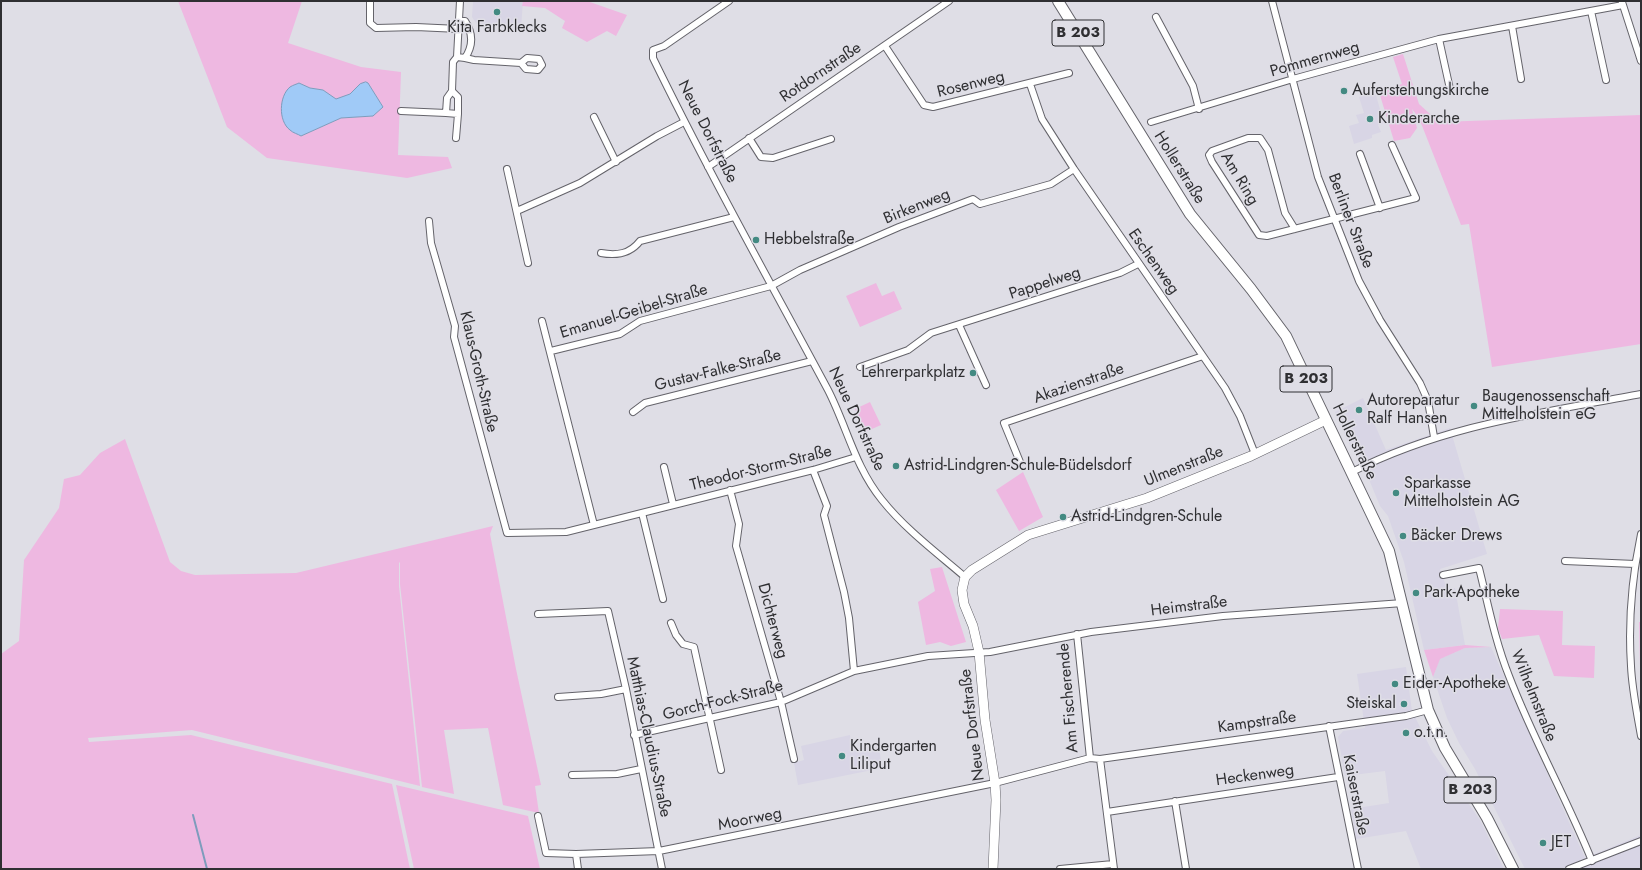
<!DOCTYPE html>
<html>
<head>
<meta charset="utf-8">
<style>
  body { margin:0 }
  #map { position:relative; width:1642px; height:870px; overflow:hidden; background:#dfdee6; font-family:Jost,sans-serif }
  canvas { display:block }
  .frame { position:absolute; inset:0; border:2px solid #2f2f32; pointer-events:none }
</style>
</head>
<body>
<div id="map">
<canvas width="1642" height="870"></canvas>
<div class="frame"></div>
</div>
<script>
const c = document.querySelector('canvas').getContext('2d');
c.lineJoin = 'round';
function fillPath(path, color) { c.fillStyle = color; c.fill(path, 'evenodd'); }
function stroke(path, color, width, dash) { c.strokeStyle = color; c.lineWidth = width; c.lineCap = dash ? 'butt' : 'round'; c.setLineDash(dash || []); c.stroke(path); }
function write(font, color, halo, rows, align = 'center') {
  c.font = font + ' Jost,sans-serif'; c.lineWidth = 3; c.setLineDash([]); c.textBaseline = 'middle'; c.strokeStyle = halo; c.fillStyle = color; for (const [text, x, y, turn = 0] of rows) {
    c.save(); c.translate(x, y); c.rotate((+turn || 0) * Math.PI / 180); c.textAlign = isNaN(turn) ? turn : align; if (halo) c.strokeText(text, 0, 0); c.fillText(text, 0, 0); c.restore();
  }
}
fillPath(new Path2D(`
  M473,1H523L521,28L478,26L472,17Z
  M1375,92L1384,123L1378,125L1381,132L1372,135V138L1354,144L1349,126L1359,123L1356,115L1364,113L1359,97Z
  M1363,398L1386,450L1450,428L1487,554L1440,569L1447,589L1455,588L1465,645L1424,650L1404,562L1388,516L1380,506L1363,465L1348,442L1335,412Z
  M1491,647L1585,858L1641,835V869H1525L1475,769L1459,743L1447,718L1433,677L1439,659L1465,648Z
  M1406,667L1412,711L1432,751L1480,820L1504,869H1421L1406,831L1356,839L1351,809L1389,803L1385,771L1345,776L1338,737L1343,731L1365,728L1357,674Z
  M850,735L852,751L879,747L882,768L798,785L794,763L804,760L801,746Z`), '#d8d5e5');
fillPath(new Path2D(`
  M178,1H302L288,43L361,67L401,72L398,155L448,157L452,168L407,178L267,158L227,127ZM365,82L368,83L383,107L373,116L341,118L301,136L283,120C280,99 283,96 299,83L310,88L323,90L336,100L350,94Z
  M523,1H587L627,15L616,36L607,31L587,42L562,28L565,21L545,8L522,6Z
  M1403,54L1419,104L1439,122L1641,115V344L1492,367L1469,224L1461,225L1419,118L1412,109L1417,128L1410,138L1394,141L1379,92L1402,84L1393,57Z
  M876,283L882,296L894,291L902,309L860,327L846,296Z
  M870,402L881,425L865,432L855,409Z
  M125,439L170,562L181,571L195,575L296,573L493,526L490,534L516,669L541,785L535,786L539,813L503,805L488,728L444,730L454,794L422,787L400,584V562L399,563V586L420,786L192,730L88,738L89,742L191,735L392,784L410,869H1V654L19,641L24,560L59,508L64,479L80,475L100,453Z
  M1023,472L1043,517L1019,531L996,490Z
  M942,567L966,642L951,646L940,642L926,645L918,602L935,591L930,569Z
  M1500,609L1563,611L1562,645L1595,646L1594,678L1554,676L1539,635L1502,639L1498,628Z
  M1639,622H1641L1640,666Z
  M1465,645L1491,647L1465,648L1440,659L1433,677L1424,650Z
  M396,785L528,816L540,869H414Z`), '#eeb8e1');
const water = new Path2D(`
  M366,82L368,83L383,107L373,116L341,118L301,136C298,134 293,133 290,130C278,121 279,96 290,87C293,85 297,84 299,83L310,88L323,90L336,99L350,94L360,84Z`);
fillPath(water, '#a0caf7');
stroke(water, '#7e9cbc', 1);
stroke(new Path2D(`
  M193,815L207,869`), '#7e9cbc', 2);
const street = new Path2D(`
  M370,1V23L376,28L416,27L459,29
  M729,1L664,46L653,50V58C708,171 769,280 828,390C847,427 855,467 882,500C905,529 937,553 965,577
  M1272,1L1318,177L1359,281L1380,320L1420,383L1428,401L1434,437
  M1622,2L1641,61
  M1591,11L1606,80
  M1156,17L1193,86L1199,109
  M459,21H465C473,33 473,46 465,58L457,57L460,1
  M1512,26L1521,79
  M1439,39L1450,89
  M885,46L924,105L933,107L1069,73
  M465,58L474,60L521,63L527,58L539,59L542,65L538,70L526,69L521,63
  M1030,84L1042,119L1074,169L1225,388L1240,416L1255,454
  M452,91L453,62L457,57
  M401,111L446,113
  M594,117L616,162
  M1151,122L1293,79L1439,39L1623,5
  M456,138L458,114L446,113L447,98L452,91L458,97V114
  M749,138L761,157L773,158L831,139
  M1360,154L1380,208
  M708,167L949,1
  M507,169L528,263
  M517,211L580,183L657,136L684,122
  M429,221L431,243L455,326L454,337L507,533L566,532L813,470L856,457
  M1295,229L1285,213L1268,150L1260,138H1248L1212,151L1209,155L1212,162L1259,235L1267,236L1416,198L1392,145
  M601,253C617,256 630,254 640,241L734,217
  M542,321L594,525
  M959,325L986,385
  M551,351L620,334L640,321L771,286L800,270L899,227L973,199L980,204L1051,184L1074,169
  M860,367L908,350L931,333L1120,273L1138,264
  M633,412L645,403L812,361
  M1020,462L1004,423L1203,356
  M664,467L673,504
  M813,470L827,506L824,515L844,592L849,618L854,671
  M1352,472C1444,425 1541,413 1641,394
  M730,490L739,524L736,546L781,702L794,759
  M642,513L663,599
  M1641,534C1632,577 1628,621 1631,666C1632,689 1637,713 1641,736
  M1565,561L1635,564
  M1443,575L1479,568C1488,604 1495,641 1509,676C1533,739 1567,799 1592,861
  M538,614L608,611L626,689L662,869
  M671,623L676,635L683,644L694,647L721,770
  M1077,634L1090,758
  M558,697L601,694L626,689
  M1329,726L1358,869
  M634,735L781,702L854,671L928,656L990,652L1091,632L1223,616L1403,603
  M1100,759L1114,869
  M572,775L617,774L641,769
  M1175,801L1186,869
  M1107,812L1338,777
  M538,816L546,853L576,854L659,851L995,783L1090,758L1100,759L1406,716L1428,710
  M576,854L578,869
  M1060,869L1113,864
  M1569,869L1641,841`);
const secondary = new Path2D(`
  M993,869L996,800L995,783L985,720L979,652L973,626L964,604L962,590L965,577L972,570L1028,535L1147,498L1251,456L1326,420`);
const primary = new Path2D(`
  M1058,1L1190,214L1251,289L1286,336L1389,551L1428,710L1445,748L1487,818L1513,869`);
stroke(street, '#64636a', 8);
stroke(secondary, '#64636a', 10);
stroke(primary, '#64636a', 12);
stroke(street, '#fff', 6);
stroke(secondary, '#fff', 9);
stroke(primary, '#fff', 10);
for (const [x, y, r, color] of [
  [497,12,4,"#438a82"],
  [1344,91,4,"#438a82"],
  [1370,119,4,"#438a82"],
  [756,240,4,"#438a82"],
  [973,373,4,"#438a82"],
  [1474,406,4,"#438a82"],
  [1359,410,4,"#438a82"],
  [896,466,4,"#438a82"],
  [1396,493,4,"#438a82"],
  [1063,517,4,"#438a82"],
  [1403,536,4,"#438a82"],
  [1416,593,4,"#438a82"],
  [1395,684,4,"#438a82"],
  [1404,704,4,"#438a82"],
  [1406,733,4,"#438a82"],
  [842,756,4,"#438a82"],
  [1543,843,4,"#438a82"]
]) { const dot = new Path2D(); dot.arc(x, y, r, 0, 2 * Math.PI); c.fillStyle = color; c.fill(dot); stroke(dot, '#dfdee6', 1.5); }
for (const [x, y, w] of [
  [1078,33,52],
  [1306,379,52],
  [1470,790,52]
]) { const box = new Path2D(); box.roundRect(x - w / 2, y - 13, w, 26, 3); c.fillStyle = '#dfdee6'; c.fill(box); stroke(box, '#2f2f32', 1); }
write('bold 15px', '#2f2f32', null, [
  ["B 203",1078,33],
  ["B 203",1306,379],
  ["B 203",1470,790]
]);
write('16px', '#2f2f32', '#dfdee6', [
  ["Kita Farbklecks",497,28,"center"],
  ["Auferstehungskirche",1352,91],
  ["Kinderarche",1378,119],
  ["Hebbelstraße",764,240],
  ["Lehrerparkplatz",965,373,"right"],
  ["Baugenossenschaft",1482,397],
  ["Mittelholstein eG",1482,415],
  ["Autoreparatur",1367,401],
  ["Ralf Hansen",1367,419],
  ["Astrid-Lindgren-Schule-Büdelsdorf",904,466],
  ["Sparkasse",1404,484],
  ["Mittelholstein AG",1404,502],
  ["Astrid-Lindgren-Schule",1071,517],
  ["Bäcker Drews",1411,536],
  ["Park-Apotheke",1424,593],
  ["Eider-Apotheke",1403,684],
  ["Steiskal",1396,704,"right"],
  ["o.t.n.",1414,733],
  ["Kindergarten",850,747],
  ["Liliput",850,765],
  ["JET",1551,843]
], 'left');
write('16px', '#2f2f32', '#dfdee6', [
  ["Pommernweg",1315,60,-16],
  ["Rotdornstraße",821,73,-34],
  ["Rosenweg",971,85,-14],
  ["Neue Dorfstraße",707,132,63],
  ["Hollerstraße",1179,168,58],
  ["Am Ring",1239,179,59],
  ["Birkenweg",917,207,-22],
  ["Berliner Straße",1350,221,69],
  ["Eschenweg",1153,262,55],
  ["Pappelweg",1045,284,-18],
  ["Emanuel-Geibel-Straße",634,312,-17],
  ["Gustav-Falke-Straße",718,371,-14],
  ["Klaus-Groth-Straße",478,372,77],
  ["Akazienstraße",1079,384,-19],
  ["Neue Dorfstraße",856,419,65],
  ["Hollerstraße",1354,442,64],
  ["Ulmenstraße",1184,467,-22],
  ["Theodor-Storm-Straße",761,469,-14],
  ["Heimstraße",1189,607,-7],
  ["Dichterweg",772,621,75],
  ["Wilhelmstraße",1533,696,68],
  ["Am Fischerende",1069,698,-95],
  ["Gorch-Fock-Straße",723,701,-14],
  ["Kampstraße",1257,723,-8],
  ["Neue Dorfstraße",973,725,-97],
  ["Matthias-Claudius-Straße",648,737,78],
  ["Heckenweg",1255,776,-8],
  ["Kaiserstraße",1355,795,79],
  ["Moorweg",750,820,-11]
]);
</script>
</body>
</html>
